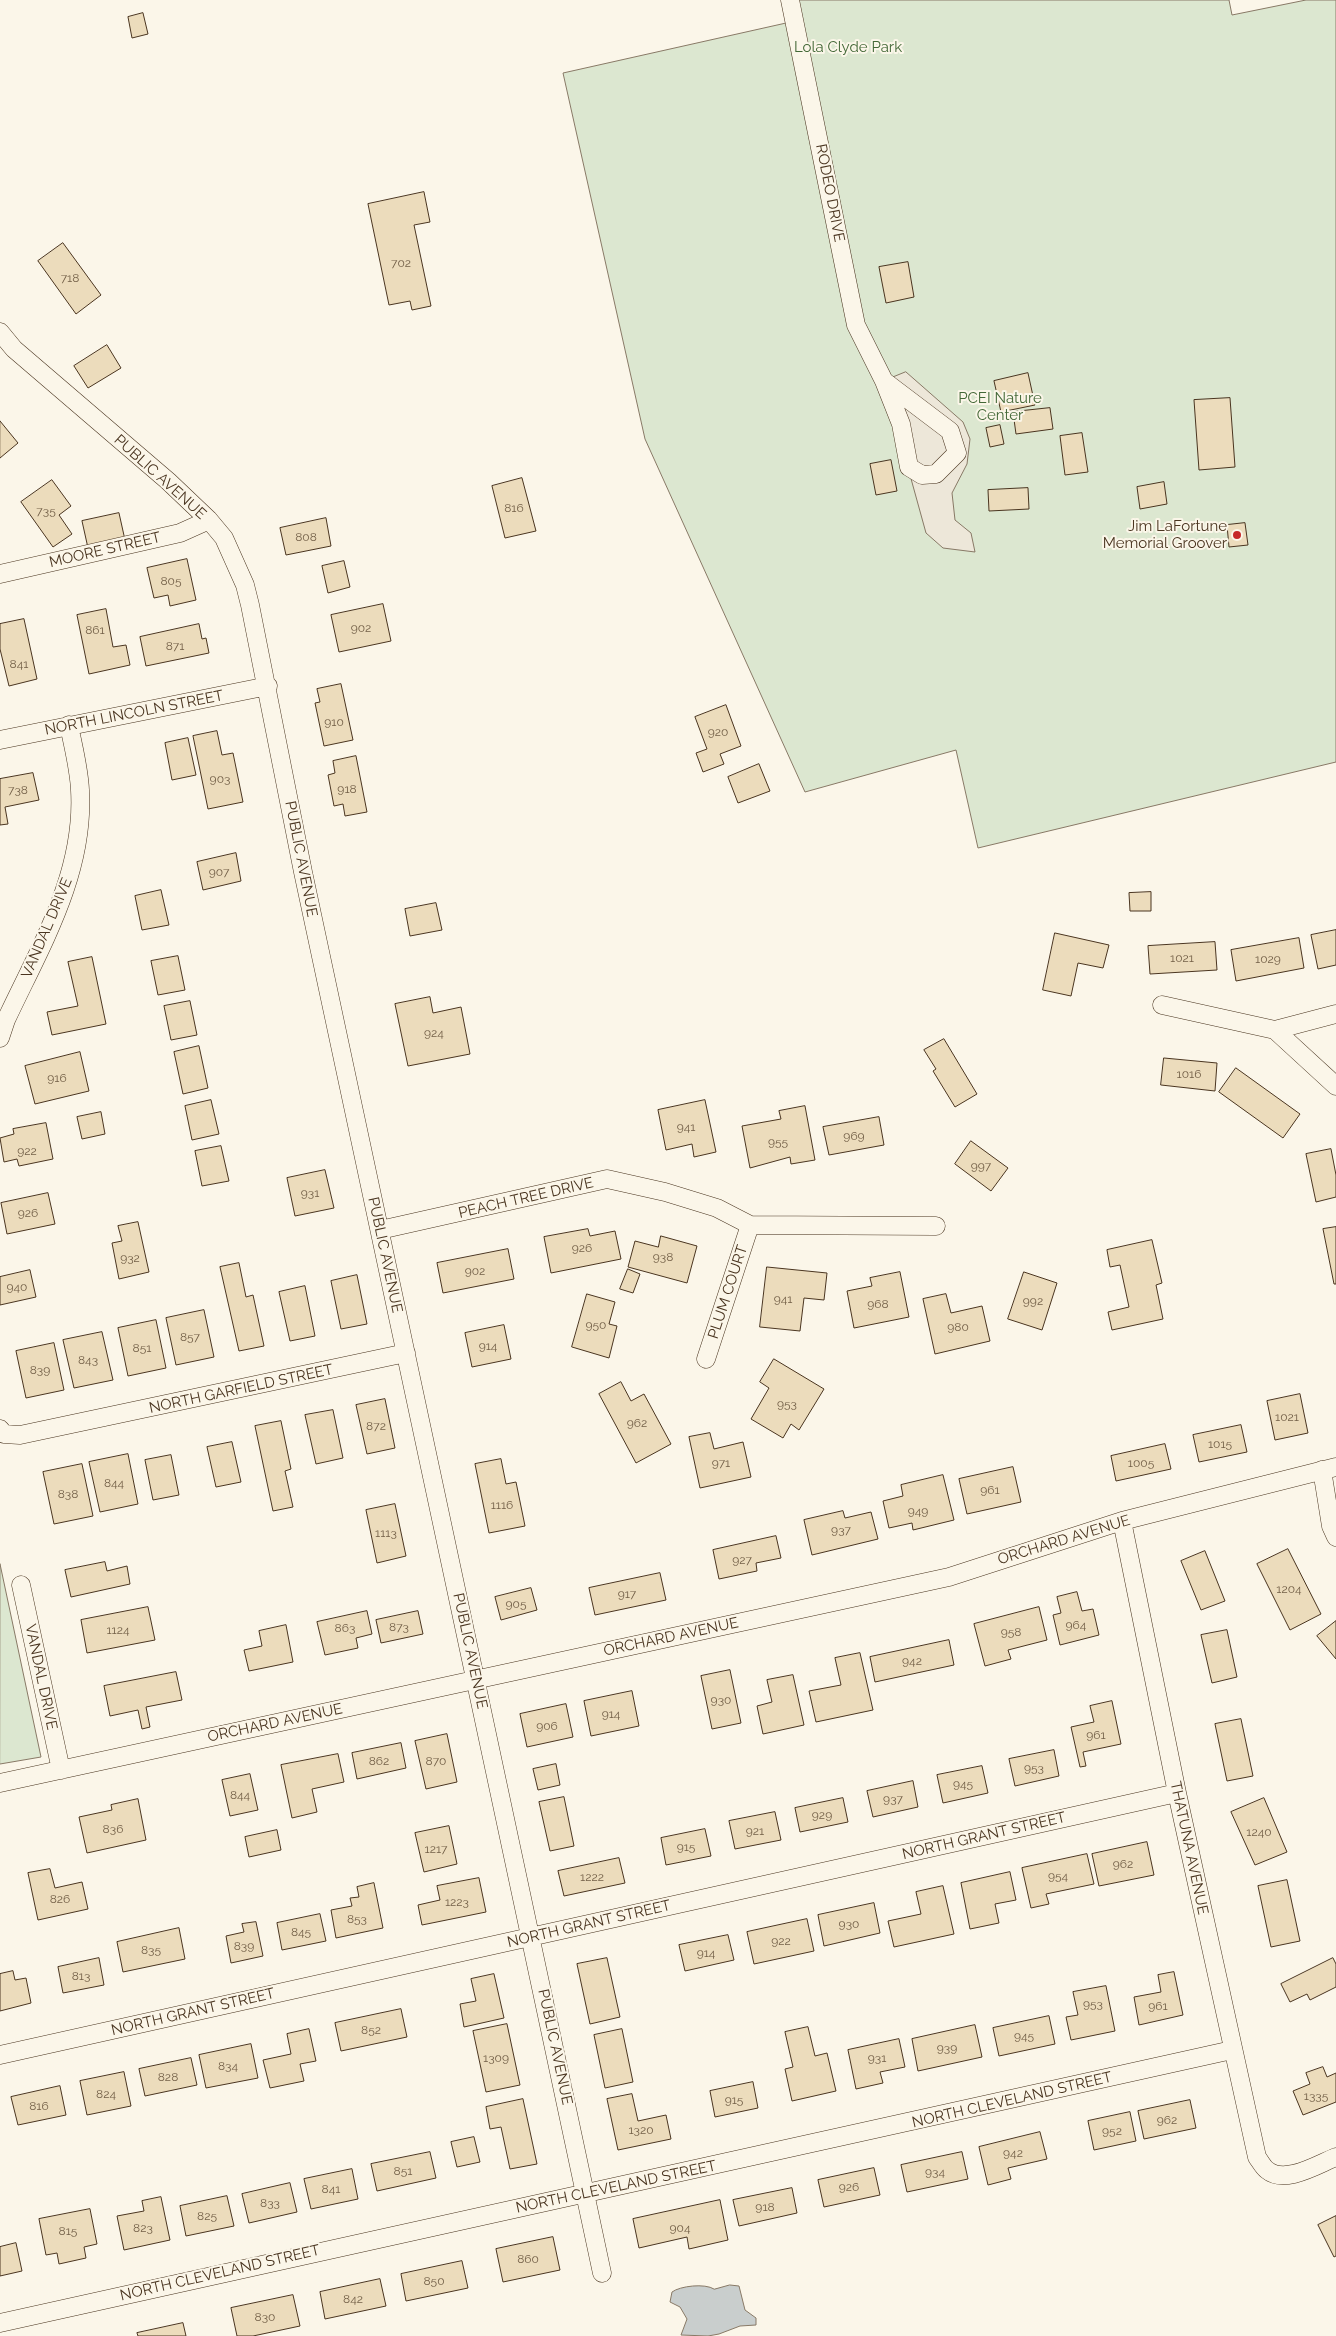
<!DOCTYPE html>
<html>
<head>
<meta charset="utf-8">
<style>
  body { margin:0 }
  canvas { display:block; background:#fbf6e9 }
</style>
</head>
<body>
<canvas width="1336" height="2336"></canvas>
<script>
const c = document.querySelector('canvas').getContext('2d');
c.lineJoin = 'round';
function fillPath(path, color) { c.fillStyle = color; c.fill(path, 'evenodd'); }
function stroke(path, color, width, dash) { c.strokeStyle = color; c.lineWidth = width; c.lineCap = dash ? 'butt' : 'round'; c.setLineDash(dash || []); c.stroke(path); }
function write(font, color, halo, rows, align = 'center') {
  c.font = font + ' Raleway,sans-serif'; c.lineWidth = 4; c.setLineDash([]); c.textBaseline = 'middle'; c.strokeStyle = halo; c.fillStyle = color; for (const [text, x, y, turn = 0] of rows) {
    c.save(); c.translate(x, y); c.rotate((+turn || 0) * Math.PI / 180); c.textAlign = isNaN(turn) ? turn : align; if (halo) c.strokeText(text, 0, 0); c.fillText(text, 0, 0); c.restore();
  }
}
const green = new Path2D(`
  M790,0H1229L1232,15L1306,0H1336V762L978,848L956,750L805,792L645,439L563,73L795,21Z
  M0,1564L41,1757L0,1764Z`);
fillPath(green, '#dce7d0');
stroke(green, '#887966', 1);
const parking = new Path2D(`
  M906,372L963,422L970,439L967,464L952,493L955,520L971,533L975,552L943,548L926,533L884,381Z`);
fillPath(parking, '#ede7d9');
stroke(parking, '#887966', 1);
const water = new Path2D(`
  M730,2285L739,2286L745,2310L756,2318V2325L740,2326L719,2334L708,2336L681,2335L687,2319L680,2307L670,2302L672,2292C680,2286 705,2283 714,2289Z`);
fillPath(water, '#c9cecd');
stroke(water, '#887966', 1);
const building = new Path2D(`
  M143,13L148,34L132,38L128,17Z
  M424,192L430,222L414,225L431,306L412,310L410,301L389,305L368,204Z
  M63,243L101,295L76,314L38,261Z
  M908,262L914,297L886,303L879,267Z
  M107,345L121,368L88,388L74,366Z
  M1028,373L1035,405L1001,412L994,381Z
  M1230,398L1235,467L1199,470L1194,400Z
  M1050,408L1053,429L1016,434L1013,412Z
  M0,421L18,443L0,458Z
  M1000,425L1004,444L990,447L986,428Z
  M1082,433L1088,472L1065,475L1060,436Z
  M891,460L897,491L876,495L870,464Z
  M522,478L536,531L505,538L492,486Z
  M52,480L71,506L59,515L72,534L53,547L21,502Z
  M1164,482L1167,504L1140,509L1137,487Z
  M1028,488L1029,509L989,511L988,490Z
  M119,513L125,540L88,548L82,521Z
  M326,518L331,546L286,555L280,528Z
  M1245,523L1248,545L1229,547L1227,525Z
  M187,559L196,600L170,606L168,595L154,598L147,568Z
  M344,561L350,587L328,593L322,566Z
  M383,604L391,641L339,652L331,615Z
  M106,609L113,647L126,645L130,665L89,674L77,615Z
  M24,619L37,679L9,686L0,649V624Z
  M199,624L202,639L206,638L209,653L146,666L140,637Z
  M341,684L353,740L324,746L315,703L320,702L317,689Z
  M726,705L741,746L720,754L724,764L703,772L696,753L707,749L695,717Z
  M217,731L222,755L233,753L243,802L208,809L193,736Z
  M188,738L196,775L172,780L165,743Z
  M356,756L367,812L345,816L343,804L334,806L328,775L335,773L333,761Z
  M759,764L770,791L738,803L728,777Z
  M33,773L39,800L5,807L8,824L0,825V779Z
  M236,853L241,881L203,890L197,862Z
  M161,890L169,925L142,930L135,896Z
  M1151,892V911H1130L1129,893Z
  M436,903L442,930L410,936L405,909Z
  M1336,930V965L1318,969L1311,935Z
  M1055,933L1109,945L1103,968L1078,963L1071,996L1043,990Z
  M1299,938L1304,968L1236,981L1231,950Z
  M1215,942L1217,970L1150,974L1148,946Z
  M178,956L185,990L158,995L151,961Z
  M92,957L106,1024L52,1035L47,1012L78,1006L68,962Z
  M430,997L433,1013L461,1007L470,1054L408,1066L395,1004Z
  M190,1001L197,1035L171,1040L164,1006Z
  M944,1039L977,1094L955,1107L933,1071L936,1069L924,1050Z
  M199,1046L208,1088L183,1094L174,1052Z
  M80,1052L89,1091L35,1104L25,1066Z
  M1164,1058L1217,1063L1215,1091L1161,1085Z
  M1236,1068L1300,1114L1283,1138L1219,1092Z
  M211,1100L219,1134L192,1140L185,1106Z
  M705,1100L716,1152L694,1157L692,1144L666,1150L658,1110Z
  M805,1106L815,1160L791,1164L790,1157L750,1168L742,1126L781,1119L779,1111Z
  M101,1112L105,1134L82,1139L77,1117Z
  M879,1117L884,1145L829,1155L823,1127Z
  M46,1123L53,1159L19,1166L17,1159L4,1162L0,1138L14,1134L13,1129Z
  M971,1141L1008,1168L991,1191L955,1164Z
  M221,1146L229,1181L202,1186L195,1151Z
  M1331,1149L1336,1175V1197L1316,1202L1306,1154Z
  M325,1170L334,1208L295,1216L287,1178Z
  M48,1193L55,1224L7,1234L1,1203Z
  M138,1222L149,1272L119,1279L112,1243L122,1241L118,1226Z
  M1336,1227V1284H1334L1323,1229Z
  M588,1229L590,1236L615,1231L621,1259L551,1273L544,1237Z
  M661,1236L697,1246L687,1283L628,1267L635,1241L658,1247Z
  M1152,1240L1162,1283L1156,1285L1163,1319L1112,1330L1108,1312L1129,1307L1120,1265L1110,1267L1107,1250Z
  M508,1249L514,1279L443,1293L437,1263Z
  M239,1263L246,1297L253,1295L264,1346L239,1351L220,1267Z
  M767,1267L827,1273L824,1300L804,1298L800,1331L760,1327Z
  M628,1269L640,1274L633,1293L620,1289Z
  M30,1270L36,1297L0,1305V1277Z
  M900,1272L909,1317L854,1328L847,1291L872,1286L870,1278Z
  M1024,1272L1057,1283L1042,1330L1008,1319Z
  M357,1275L367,1324L341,1329L331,1281Z
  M305,1286L315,1336L290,1341L279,1292Z
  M587,1294L615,1302L609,1324L617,1326L609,1358L572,1347Z
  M946,1294L951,1313L982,1306L990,1341L935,1354L923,1299Z
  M204,1310L214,1357L176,1365L166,1318Z
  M156,1320L166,1368L128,1376L118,1328Z
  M504,1325L511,1359L472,1367L465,1333Z
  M102,1332L113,1380L74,1388L63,1340Z
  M54,1343L64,1390L26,1398L16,1351Z
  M774,1359L824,1389L799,1430L791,1424L783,1438L751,1419L769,1388L760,1382Z
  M621,1382L631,1401L644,1394L671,1444L636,1463L599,1394Z
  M1300,1394L1308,1433L1275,1440L1267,1401Z
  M385,1399L395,1448L367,1454L356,1405Z
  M333,1410L343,1458L316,1464L305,1415Z
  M281,1421L291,1469L285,1471L293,1507L273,1511L255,1426Z
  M1241,1425L1247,1452L1199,1462L1193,1435Z
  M710,1433L714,1449L743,1442L751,1477L700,1488L689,1437Z
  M232,1442L241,1482L216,1487L207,1447Z
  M1165,1444L1171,1469L1116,1481L1111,1456Z
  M128,1454L138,1504L100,1512L89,1462Z
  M171,1455L179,1495L153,1500L145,1460Z
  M501,1459L506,1484L516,1482L525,1526L489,1533L475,1464Z
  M82,1464L93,1516L54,1524L43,1472Z
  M1013,1467L1021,1502L967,1514L959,1479Z
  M943,1475L954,1520L913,1530L912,1523L889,1528L883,1501L903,1496L901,1485Z
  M395,1504L406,1556L377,1563L366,1510Z
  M843,1511L845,1518L871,1512L878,1539L812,1555L804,1520Z
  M776,1536L781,1558L756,1563L757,1571L719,1579L713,1550Z
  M1288,1549L1321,1614L1290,1630L1257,1564Z
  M1205,1551L1225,1601L1201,1610L1181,1561Z
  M105,1562L107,1571L127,1566L130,1584L71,1597L65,1570Z
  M660,1573L666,1600L595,1615L589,1588Z
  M531,1588L537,1610L501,1620L495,1597Z
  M1077,1592L1082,1611L1093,1609L1099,1635L1060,1645L1053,1615L1061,1613L1057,1597Z
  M148,1607L155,1640L87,1653L81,1620Z
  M1039,1607L1047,1640L1008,1650L1011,1659L985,1666L974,1624Z
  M367,1611L372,1634L356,1638L358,1648L325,1655L317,1622Z
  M418,1611L423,1634L381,1643L376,1620Z
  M1336,1621V1659L1317,1636Z
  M286,1625L293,1662L249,1671L244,1650L262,1646L259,1631Z
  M1227,1630L1237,1677L1212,1683L1201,1635Z
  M949,1640L954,1665L875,1682L870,1657Z
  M860,1653L873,1710L816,1722L809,1691L841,1685L835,1658Z
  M730,1670L741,1723L712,1729L701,1676Z
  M176,1672L182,1700L146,1707L150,1727L142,1729L138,1710L110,1716L104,1686Z
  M793,1675L804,1725L763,1734L757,1706L772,1702L767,1680Z
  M632,1691L639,1726L591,1736L584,1701Z
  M1112,1701L1121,1744L1083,1752L1086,1766L1080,1767L1071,1727L1094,1722L1090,1706Z
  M566,1704L573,1737L527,1747L520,1714Z
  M1241,1719L1253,1776L1227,1781L1215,1724Z
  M447,1734L457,1782L426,1789L415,1741Z
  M401,1743L406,1768L357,1779L352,1753Z
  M1054,1750L1059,1776L1015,1786L1009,1759Z
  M338,1754L344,1782L312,1789L317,1812L292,1818L281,1765Z
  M556,1764L560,1785L538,1790L533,1769Z
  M982,1766L988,1793L943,1803L937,1775Z
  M250,1774L258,1810L230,1816L222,1780Z
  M913,1781L918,1807L873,1817L867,1791Z
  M564,1797L574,1846L550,1851L539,1802Z
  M843,1798L848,1822L800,1832L795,1808Z
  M1264,1798L1287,1852L1255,1865L1231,1812Z
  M138,1799L146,1840L87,1853L79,1817L112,1810L111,1805Z
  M775,1812L781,1840L735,1849L729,1821Z
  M449,1826L457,1864L424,1872L415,1833Z
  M705,1829L711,1856L666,1865L661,1838Z
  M277,1830L281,1850L249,1857L245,1837Z
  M1147,1842L1154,1875L1099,1886L1092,1854Z
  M1087,1854L1094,1884L1046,1894L1049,1904L1031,1908L1022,1868Z
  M619,1858L625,1883L564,1896L558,1871Z
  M50,1869L55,1888L82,1882L88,1909L38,1920L28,1873Z
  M1010,1872L1016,1900L995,1904L999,1923L970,1929L961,1883Z
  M479,1878L486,1912L422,1925L418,1905L440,1900L437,1886Z
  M1287,1880L1300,1941L1271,1947L1258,1886Z
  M374,1883L383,1928L336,1938L331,1910L352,1906L350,1898L359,1897L357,1887Z
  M943,1886L954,1934L894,1947L888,1921L921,1914L916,1892Z
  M874,1903L880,1933L824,1946L818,1915Z
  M320,1914L326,1941L282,1950L277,1923Z
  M807,1919L814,1951L754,1964L747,1932Z
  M256,1922L263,1956L231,1963L226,1936L244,1932L242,1924Z
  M179,1928L185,1959L123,1972L117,1942Z
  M728,1935L734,1960L685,1971L679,1945Z
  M99,1958L104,1985L63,1993L58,1967Z
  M607,1958L620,2017L590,2024L577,1964Z
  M1333,1958L1336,1964V1987L1310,2000L1307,1994L1290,2002L1281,1984Z
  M13,1971L15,1980L26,1978L31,2003L0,2011V1974Z
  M1174,1972L1183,2015L1139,2025L1134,1997L1161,1992L1158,1975Z
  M494,1974L504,2018L464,2027L460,2004L476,2001L471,1979Z
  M1106,1986L1115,2031L1071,2040L1066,2017L1078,2015L1073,1992Z
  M401,2009L407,2037L341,2051L335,2023Z
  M1049,2016L1055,2044L999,2056L993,2028Z
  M507,2024L520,2085L486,2092L473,2031Z
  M975,2025L982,2057L918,2071L912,2039Z
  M808,2027L815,2056L827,2053L836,2091L792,2101L785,2069L793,2067L785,2032Z
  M309,2029L316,2061L300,2064L304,2081L270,2088L263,2060L291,2054L287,2034Z
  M622,2029L633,2082L605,2088L594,2035Z
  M899,2039L905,2067L880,2072L883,2083L856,2089L848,2050Z
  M251,2044L258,2078L206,2088L199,2055Z
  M191,2058L197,2085L145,2096L139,2069Z
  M1323,2067L1327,2077L1336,2073V2102L1303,2115L1293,2091L1310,2084L1306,2073Z
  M124,2072L131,2106L87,2115L80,2081Z
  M753,2082L758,2108L715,2117L710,2091Z
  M60,2086L66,2115L18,2125L11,2097Z
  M632,2094L638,2121L666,2115L671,2139L618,2150L607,2099Z
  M523,2099L537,2164L510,2169L501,2127L490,2129L486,2107Z
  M1190,2100L1196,2128L1144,2139L1138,2111Z
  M1130,2112L1136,2141L1094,2150L1088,2121Z
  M1040,2132L1047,2159L1008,2168L1011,2179L988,2185L979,2147Z
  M474,2137L480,2162L457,2167L451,2142Z
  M430,2152L436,2178L377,2191L371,2164Z
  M962,2152L968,2179L907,2192L901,2165Z
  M874,2168L880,2195L824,2207L818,2180Z
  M352,2169L358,2199L311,2209L304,2179Z
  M290,2183L297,2212L249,2223L242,2194Z
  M792,2188L797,2213L739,2226L733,2200Z
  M227,2196L234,2226L186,2236L180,2206Z
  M161,2197L170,2240L124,2250L117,2216L144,2211L142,2201Z
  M720,2200L728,2240L689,2249L687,2237L639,2248L633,2219Z
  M90,2209L97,2244L84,2247L86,2258L59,2264L57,2253L46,2255L39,2219Z
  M1336,2216V2256L1334,2257L1318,2225Z
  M553,2237L560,2270L503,2282L496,2249Z
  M16,2243L22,2271L0,2276V2247Z
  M462,2261L468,2288L406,2301L401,2274Z
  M380,2279L386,2306L325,2319L320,2292Z
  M293,2295L300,2326L253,2336H237L231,2308Z
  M183,2323L186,2336H138L137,2333Z`);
fillPath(building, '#ecdcbc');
stroke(building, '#4a3520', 1);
const minor = new Path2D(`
  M790,0L856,325L884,381L901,424L909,467L922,475L936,474L957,453L950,431L884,381
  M0,332L14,349L168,481L209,520L224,538L245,585L250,605L303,872L602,2273
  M0,574L180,533L209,520
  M0,740L268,686
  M1162,1005L1275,1030L1336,1086
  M1275,1030L1336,1014
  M0,1038L6,1020C40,947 85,874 80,790C79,768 73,746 69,725
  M380,1230L607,1179L665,1192L717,1208L750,1225L936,1226
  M706,1359L750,1225
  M0,1429L4,1434L20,1435L406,1353
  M1322,1470L1331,1526L1336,1537
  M1122,1521L1177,1793L1257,2157C1260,2161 1263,2167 1267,2170C1285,2185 1318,2164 1336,2157
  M21,1585L61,1770
  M0,1783L949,1577L1122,1521L1336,1467
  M0,2055L1177,1793
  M0,2323L1232,2050`);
stroke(minor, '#4a3520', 19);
stroke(minor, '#fbf6e9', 18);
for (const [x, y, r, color] of [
  [1237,535,5,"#c62828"]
]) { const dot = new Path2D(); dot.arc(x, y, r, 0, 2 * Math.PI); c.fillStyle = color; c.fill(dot); stroke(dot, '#fbf6e9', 2); }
write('12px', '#725f47', null, [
  ["702",401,263],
  ["718",70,278],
  ["816",514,508],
  ["735",46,511],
  ["808",306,537],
  ["805",171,581],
  ["902",361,628],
  ["861",95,630],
  ["871",175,646],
  ["841",19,664],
  ["910",334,722],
  ["920",718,732],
  ["903",220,779],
  ["918",347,789],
  ["738",18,790],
  ["907",219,872],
  ["1021",1182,958],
  ["1029",1268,959],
  ["924",434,1033],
  ["1016",1189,1074],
  ["916",57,1078],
  ["941",686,1127],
  ["969",854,1136],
  ["955",778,1142],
  ["922",27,1151],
  ["997",981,1166],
  ["931",310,1193],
  ["926",28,1213],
  ["926",582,1248],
  ["938",663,1257],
  ["932",130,1258],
  ["902",475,1271],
  ["940",17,1287],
  ["941",783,1299],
  ["992",1033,1301],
  ["968",878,1304],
  ["950",596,1325],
  ["980",958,1327],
  ["857",190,1337],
  ["914",488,1346],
  ["851",142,1348],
  ["843",88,1360],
  ["839",40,1370],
  ["953",787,1404],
  ["1021",1287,1417],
  ["962",637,1423],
  ["872",376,1426],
  ["1015",1220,1444],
  ["971",721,1463],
  ["1005",1141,1463],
  ["844",114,1483],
  ["961",990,1490],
  ["838",68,1494],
  ["1116",502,1505],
  ["949",918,1511],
  ["937",841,1530],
  ["1113",386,1533],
  ["927",742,1560],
  ["1204",1289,1589],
  ["917",627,1594],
  ["905",516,1604],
  ["964",1076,1625],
  ["873",399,1627],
  ["863",345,1628],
  ["1124",118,1630],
  ["958",1011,1632],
  ["942",912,1661],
  ["930",721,1700],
  ["914",611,1714],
  ["906",547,1726],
  ["961",1096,1735],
  ["862",379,1761],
  ["870",436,1761],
  ["953",1034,1768],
  ["945",963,1784],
  ["844",240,1795],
  ["937",893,1799],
  ["929",822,1815],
  ["836",113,1829],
  ["921",755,1831],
  ["1240",1259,1832],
  ["915",686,1847],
  ["1217",436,1849],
  ["962",1123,1864],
  ["954",1058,1876],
  ["1222",592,1877],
  ["826",60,1899],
  ["1223",457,1902],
  ["853",357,1919],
  ["930",849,1924],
  ["845",301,1932],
  ["922",781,1941],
  ["839",244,1946],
  ["835",151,1950],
  ["914",706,1953],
  ["813",81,1976],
  ["953",1093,2004],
  ["961",1158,2006],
  ["852",371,2030],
  ["945",1024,2036],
  ["939",947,2048],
  ["1309",496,2058],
  ["931",877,2058],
  ["834",228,2066],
  ["828",168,2077],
  ["824",106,2094],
  ["1335",1316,2096],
  ["915",734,2100],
  ["816",39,2106],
  ["962",1167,2120],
  ["1320",641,2130],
  ["952",1112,2131],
  ["942",1013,2153],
  ["851",403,2171],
  ["934",935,2172],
  ["926",849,2187],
  ["841",331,2189],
  ["833",270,2203],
  ["918",765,2207],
  ["825",207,2216],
  ["823",143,2228],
  ["904",680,2228],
  ["815",68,2231],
  ["860",528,2259],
  ["850",434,2281],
  ["842",353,2299],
  ["830",265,2317]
]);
write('15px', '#436837', '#fbf6e9', [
  ["Lola Clyde Park",848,47],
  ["PCEI Nature",1000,398],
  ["Center",1000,415]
]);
write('15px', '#4a3520', '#fbf6e9', [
  ["RODEO DRIVE",830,193,79],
  ["PUBLIC AVENUE",160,477,42],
  ["MOORE STREET",105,550,-13],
  ["NORTH LINCOLN STREET",134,713,-11],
  ["PUBLIC AVENUE",301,859,79],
  ["VANDAL DRIVE",47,928,-67],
  ["PEACH TREE DRIVE",526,1198,-13],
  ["PUBLIC AVENUE",385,1255,78],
  ["PLUM COURT",728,1292,-72],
  ["NORTH GARFIELD STREET",241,1389,-12],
  ["ORCHARD AVENUE",1064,1540,-17],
  ["ORCHARD AVENUE",671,1637,-12],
  ["PUBLIC AVENUE",470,1651,78],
  ["VANDAL DRIVE",41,1677,78],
  ["ORCHARD AVENUE",275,1723,-12],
  ["NORTH GRANT STREET",984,1836,-13],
  ["THATUNA AVENUE",1189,1848,78],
  ["NORTH GRANT STREET",589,1924,-13],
  ["NORTH GRANT STREET",193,2012,-13],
  ["PUBLIC AVENUE",555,2047,78],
  ["NORTH CLEVELAND STREET",1012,2100,-13],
  ["NORTH CLEVELAND STREET",616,2187,-12],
  ["NORTH CLEVELAND STREET",220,2273,-13]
]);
write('15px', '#4a3520', '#fbf6e9', [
  ["Jim LaFortune",1227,526],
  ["Memorial Groover",1227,543]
], 'right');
</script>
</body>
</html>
